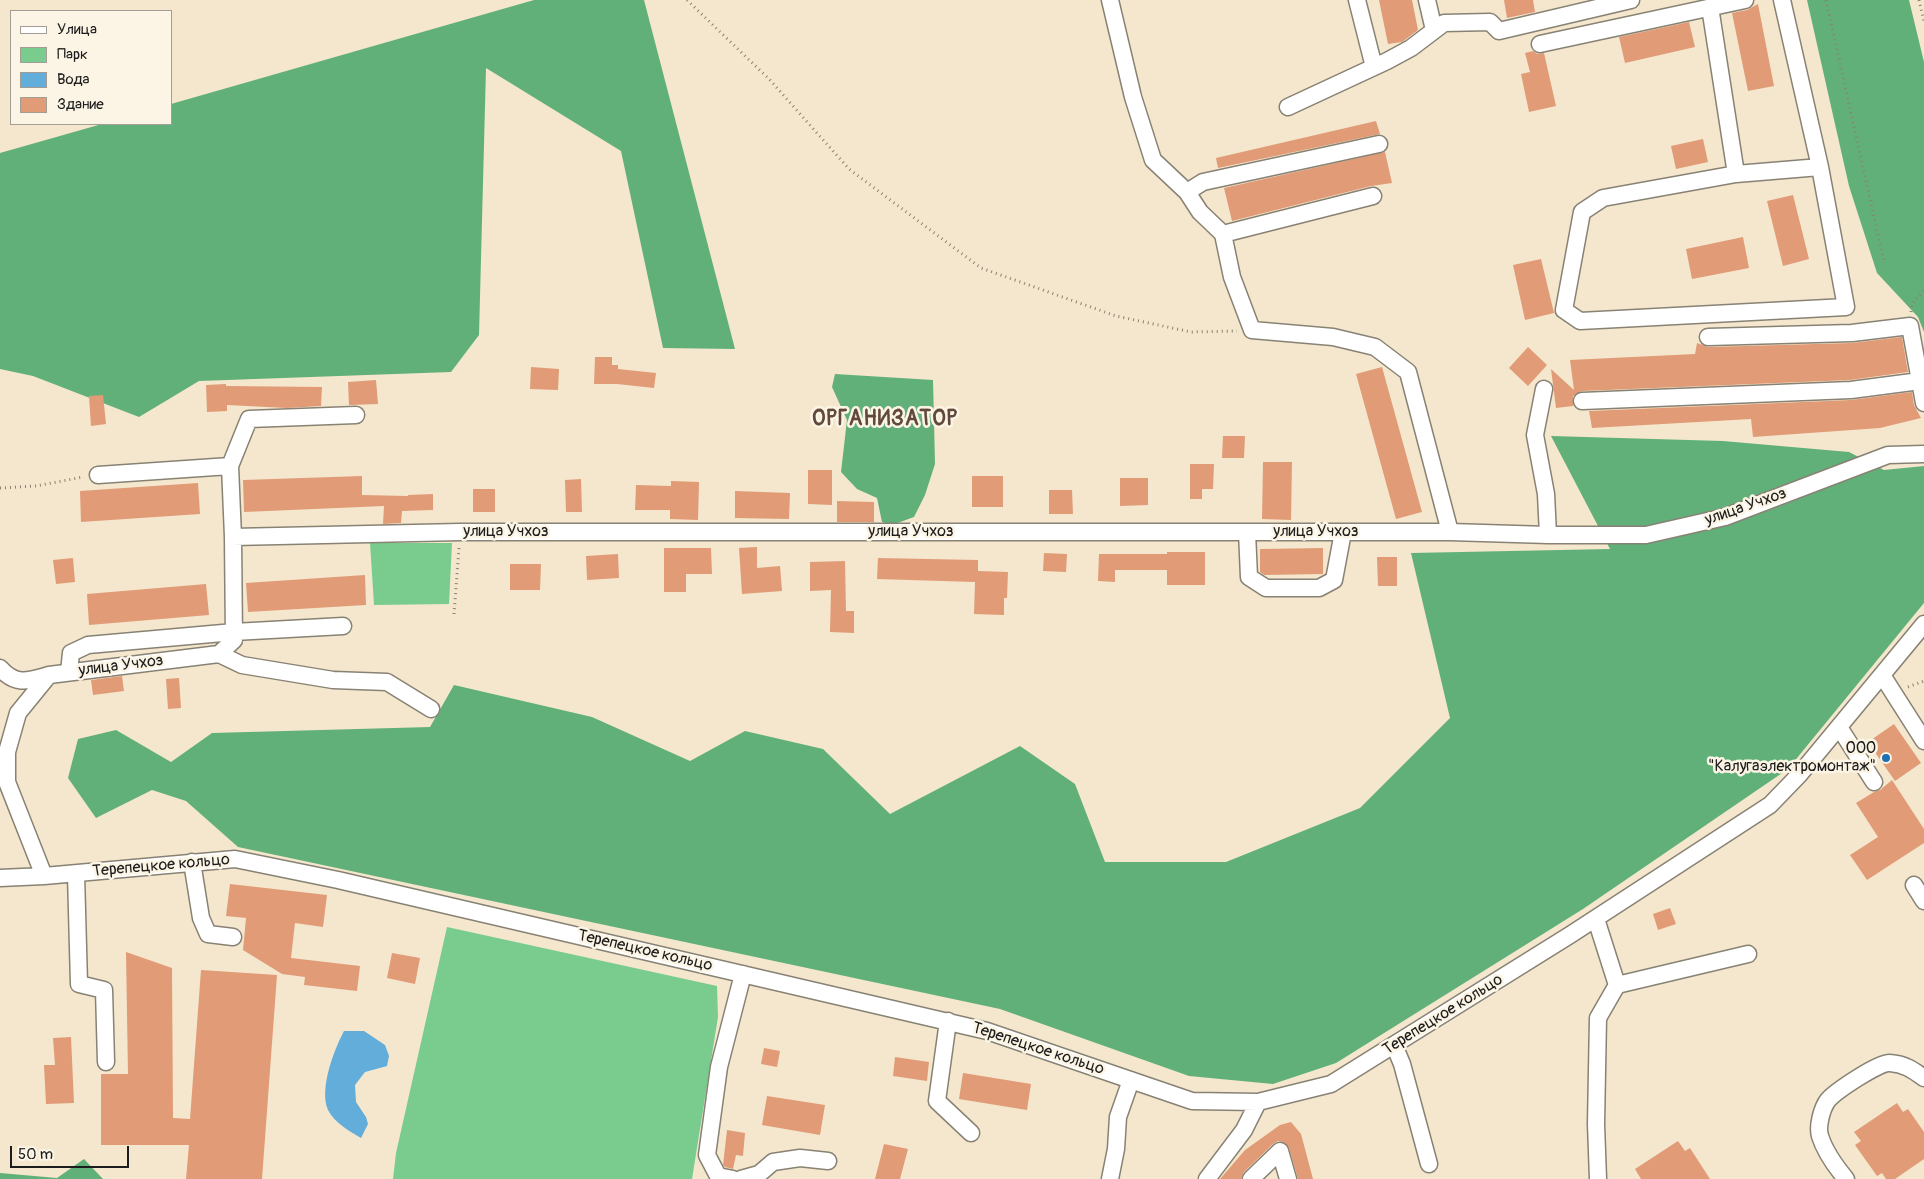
<!DOCTYPE html>
<html>
<head>
<meta charset="utf-8">
<style>
  body { margin:0 }
  #map { position:relative; width:1924px; height:1179px; overflow:hidden; background:#f4e7cd; font-family:Pangolin,sans-serif }
  canvas { display:block }
  .legend { position:absolute; left:10px; top:10px; width:162px; height:115px; box-sizing:border-box; background:#fcf5e5; border:1px solid #a29e95; margin:0; padding:6px 9px; list-style:none; font-size:15px; color:#1c1c1c }
  .legend li { display:flex; align-items:center; gap:10px; height:25px }
  .legend b { width:25px; border:1px solid #a29e95 }
  .scale { position:absolute; left:10px; top:1146px; width:119px; height:22px; box-sizing:border-box; border:2px solid #1c1c1c; border-top:0; padding-left:6px; font-size:15px; line-height:18px; white-space:nowrap; color:#1c1c1c; -webkit-text-stroke:4px #fcf5e5; paint-order:stroke }
</style>
</head>
<body>
<div id="map">
<canvas width="1924" height="1179"></canvas>
<ul class="legend">
<li><b style="height:6px;background:#fff"></b>Улица</li>
<li><b style="height:14px;background:#79cc8e"></b>Парк</li>
<li><b style="height:14px;background:#62adda"></b>Вода</li>
<li><b style="height:14px;background:#e19b77"></b>Здание</li>
</ul>
<div class="scale">50 m</div>
</div>
<script>
const c = document.querySelector('canvas').getContext('2d');
c.lineJoin = 'round';
function fillPath(path, color) { c.fillStyle = color; c.fill(path, 'evenodd'); }
function stroke(path, color, width, dash) { c.strokeStyle = color; c.lineWidth = width; c.lineCap = dash ? 'butt' : 'round'; c.setLineDash(dash || []); c.stroke(path); }
function write(font, color, halo, rows, align = 'center') {
  c.font = font + ' Pangolin,sans-serif'; c.lineWidth = 5; c.setLineDash([]); c.textBaseline = 'middle'; c.strokeStyle = halo; c.fillStyle = color; for (const [text, x, y, turn = 0] of rows) {
    c.save(); c.translate(x, y); c.rotate((+turn || 0) * Math.PI / 180); c.textAlign = isNaN(turn) ? turn : align; if (halo) c.strokeText(text, 0, 0); c.fillText(text, 0, 0); c.restore();
  }
}
fillPath(new Path2D(`
  M370,543H452L449,604L374,605Z
  M447,927L717,986L718,1017L692,1179H393L396,1153Z`), '#79cc8e');
fillPath(new Path2D(`
  M534,0H644L735,349L663,348L621,151L486,68L479,335L451,372L199,381L139,417L33,376L0,369V153L102,124H171V104Z
  M1807,0H1909L1924,62V332L1918,317L1877,273L1849,186Z
  M835,374L933,380L935,464L925,495L914,517L892,525L882,522L877,498L857,489L841,472L847,420L832,387Z
  M1551,436L1723,441L1849,452L1884,470L1924,466V603L1788,769L1583,909L1336,1063L1273,1084L1189,1076L1000,1009L238,847L186,801L152,790L96,818L68,778L78,739L116,730L171,762L212,733L430,727L454,685L592,717L690,761L745,731L823,749L890,814L1020,746L1075,784L1105,862H1226L1360,808L1450,718L1411,553L1610,549Z
  M84,1159L103,1179H0V1173L57,1178Z`), '#62b079');
fillPath(new Path2D(`
  M344,1031H364L385,1045L389,1056L387,1066L365,1072L355,1085L356,1102L366,1117L368,1124L361,1138C349,1131 335,1123 328,1110C319,1089 334,1050 344,1031Z`), '#62adda');
fillPath(new Path2D(`
  M1379,0H1412L1418,30L1402,42L1388,44Z
  M1504,0H1533L1535,12L1507,18Z
  M1758,4L1774,86L1748,91L1732,13L1747,10Z
  M1689,22L1695,47L1625,63L1619,37Z
  M1533,51L1537,54L1544,53L1556,106L1529,112L1521,74L1530,72L1525,53Z
  M1376,121L1380,134L1218,168L1216,158Z
  M1703,139L1708,162L1676,169L1671,146Z
  M1385,152L1392,183L1371,186L1232,221L1224,188Z
  M1793,195L1809,259L1783,266L1767,201Z
  M1743,237L1749,268L1692,279L1686,249Z
  M1541,259L1554,313L1525,320L1513,265Z
  M1902,337L1908,372L1850,380L1582,391L1573,396V406L1556,408L1551,369L1574,390L1570,360L1695,354L1697,343L1708,347L1852,343Z
  M1528,347L1547,365L1528,386L1509,368Z
  M595,357H612V365H618V369L656,373L654,388L617,384H594Z
  M531,367L559,369L558,390L530,389Z
  M1382,367L1422,512L1396,519L1356,374Z
  M376,380L378,404L349,405L348,382Z
  M226,384V386L322,387L321,406L287,408L227,405V411L207,412L206,385Z
  M1912,392L1914,405L1921,418L1880,428L1753,437L1751,419L1592,428L1589,411L1851,400Z
  M103,395L106,424L91,426L89,396Z
  M1223,436H1245L1244,458H1222Z
  M1263,462H1292L1291,520L1262,519Z
  M1190,464H1214L1213,489H1202V499H1190Z
  M808,470H832V505L808,504Z
  M362,476V495L408,496V495L433,494V510L402,511L401,523L383,524L384,506L244,512L243,480Z
  M972,476H1003V507H972Z
  M1120,478H1148V505L1120,506Z
  M581,479L582,512H566L565,480Z
  M671,481L699,482L698,520L670,519V510H635L636,485L671,486Z
  M198,483L200,514L81,522L80,491Z
  M473,489H495V512H473Z
  M1049,490H1072L1073,514H1049Z
  M735,491L790,493L789,519L735,518Z
  M837,501L874,502V522H837Z
  M757,547V568L780,566L782,591L742,594L739,548Z
  M664,548H711L712,574H686V592H664Z
  M1323,548V574L1264,575L1260,572V549Z
  M1167,552H1205V585H1167V570H1115V582L1098,581L1099,554H1167Z
  M1044,553L1067,554L1066,572L1043,571Z
  M618,554L619,578L587,580L586,556Z
  M1377,557H1397V586H1378Z
  M73,558L75,582L56,584L53,560Z
  M878,558L978,560V571L1008,572L1007,598H1004V615L974,614L975,582L877,579Z
  M845,561L846,611H854V633L830,632L831,590L810,591V562Z
  M510,564H541L540,590H510Z
  M365,575L366,605L248,612L246,583Z
  M206,584L209,615L89,625L87,594Z
  M122,676L124,691L93,695L91,680Z
  M179,678L181,708L168,709L166,679Z
  M1894,724L1921,763L1895,781L1868,742Z
  M1892,780L1924,829V843L1867,880L1850,855L1878,837L1856,803L1874,792L1880,790Z
  M230,884L327,895L323,927L295,923L291,958L360,966L357,991L304,985L305,977L282,974L243,950L246,918L226,916Z
  M1670,908L1676,924L1658,930L1653,914Z
  M126,952L172,968L173,1118L190,1119L201,970L277,975L262,1179H186L189,1145H101V1074H128Z
  M392,953L420,958L415,984L387,978Z
  M71,1037L74,1103L46,1104L44,1065H55L53,1038Z
  M764,1048L780,1051L777,1067L761,1064Z
  M895,1057L929,1062L927,1081L893,1076Z
  M963,1073L1031,1084L1027,1110L959,1099Z
  M767,1096L825,1105L820,1135L762,1125Z
  M1897,1103L1903,1112L1908,1109L1924,1132V1159L1895,1179H1886L1882,1173L1877,1176L1855,1145L1861,1141L1854,1132Z
  M1291,1122L1301,1134L1313,1179H1298L1289,1148L1283,1142L1278,1141L1273,1144L1244,1172L1241,1179H1220L1245,1150L1280,1125Z
  M727,1130L745,1133L743,1156L736,1155L733,1169L725,1167L723,1165Z
  M1678,1141L1685,1151L1690,1148L1710,1179H1641L1635,1169Z
  M884,1144L908,1149L900,1179H875Z`), '#e19b77');
const minor = new Path2D(`
  M1110,0L1133,97L1153,160L1187,192
  M1357,0L1374,67
  M1427,0L1434,30
  M1782,0L1820,167L1846,307L1580,321L1564,310L1582,212L1603,198L1736,174L1820,167
  M1710,7L1736,174
  M1540,44L1745,0
  M1288,107L1387,61L1411,48L1444,23L1490,22L1499,31L1631,0
  M1373,196L1223,234L1200,212L1187,192L1203,182L1379,144
  M1223,234L1232,277L1252,330L1333,337L1375,347L1408,372L1450,532
  M1708,337L1852,333L1910,326L1920,381
  M1544,389L1535,435L1546,494L1548,535
  M1582,401L1851,390L1920,381L1924,403
  M98,475L230,466
  M1247,532L1249,577L1266,588H1319L1334,580L1343,532
  M233,537L230,466L249,419L356,415
  M219,654L242,665L333,680L387,682L431,709
  M0,668C16,686 28,681 49,675L219,654L234,640L233,537L460,532H1450L1548,535H1646L1725,517L1888,455L1924,454
  M69,672L71,653L88,645L234,632L343,626
  M1882,675L1924,741
  M1839,727L1874,782
  M192,862L201,918L208,934L233,937
  M76,874L79,984L104,990L106,1062
  M44,876L7,782V752L18,713L49,675
  M0,878L44,876L235,859L338,880L987,1031L1192,1101L1258,1102L1331,1084L1570,935L1770,805L1799,775L1924,624
  M1914,885L1924,901
  M1596,919L1617,985L1748,954
  M948,1021L937,1101L971,1133
  M1394,1045L1402,1064L1429,1164
  M733,1179L718,1176L707,1155L719,1067L743,974
  M741,1179L759,1174L773,1162L800,1158L828,1161
  M1110,1179L1116,1149L1118,1117L1131,1080
  M1207,1179L1244,1130L1258,1102
  M1251,1179L1280,1151L1288,1179
  M1598,1179L1596,1124L1598,1018L1617,985
  M1846,1179C1836,1167 1825,1152 1820,1136C1817,1126 1822,1108 1828,1100C1836,1091 1879,1062 1890,1063C1905,1064 1913,1070 1924,1078`);
stroke(minor, '#888274', 19);
stroke(new Path2D(`
  M687,0L769,79L849,169L981,268L1116,316L1191,332L1237,331
  M1826,0L1884,262
  M1919,0L1924,21
  M1911,312L1912,304L1924,290
  M0,488L36,486L83,477
  M454,614L459,548
  M1908,687L1924,681`), '#888274', 3, [1, 4]);
stroke(minor, '#fff', 16);
for (const [x, y, r, color] of [
  [1886,758,5,"#1f6fb2"]
]) { const dot = new Path2D(); dot.arc(x, y, r, 0, 2 * Math.PI); c.fillStyle = color; c.fill(dot); stroke(dot, '#fcf5e5', 2); }
write('16px', '#1c1c1c', '#fcf5e5', [
  ["улица Учхоз",1746,507,-19],
  ["улица Учхоз",506,532],
  ["улица Учхоз",911,532],
  ["улица Учхоз",1316,532],
  ["улица Учхоз",121,666,-7],
  ["Терепецкое кольцо",161,866,-5],
  ["Терепецкое кольцо",645,951,13],
  ["Терепецкое кольцо",1443,1015,-32],
  ["Терепецкое кольцо",1038,1049,18]
]);
write('16px', '#1c1c1c', '#fcf5e5', [
  ["ООО",1876,749],
  ["\"Калугаэлектромонтаж\"",1876,767]
], 'right');
c.letterSpacing = '1px';
write('bold 21px', '#61483c', '#fcf5e5', [
  ["ОРГАНИЗАТОР",885,420]
]);
c.letterSpacing = '0px';
</script>
</body>
</html>
